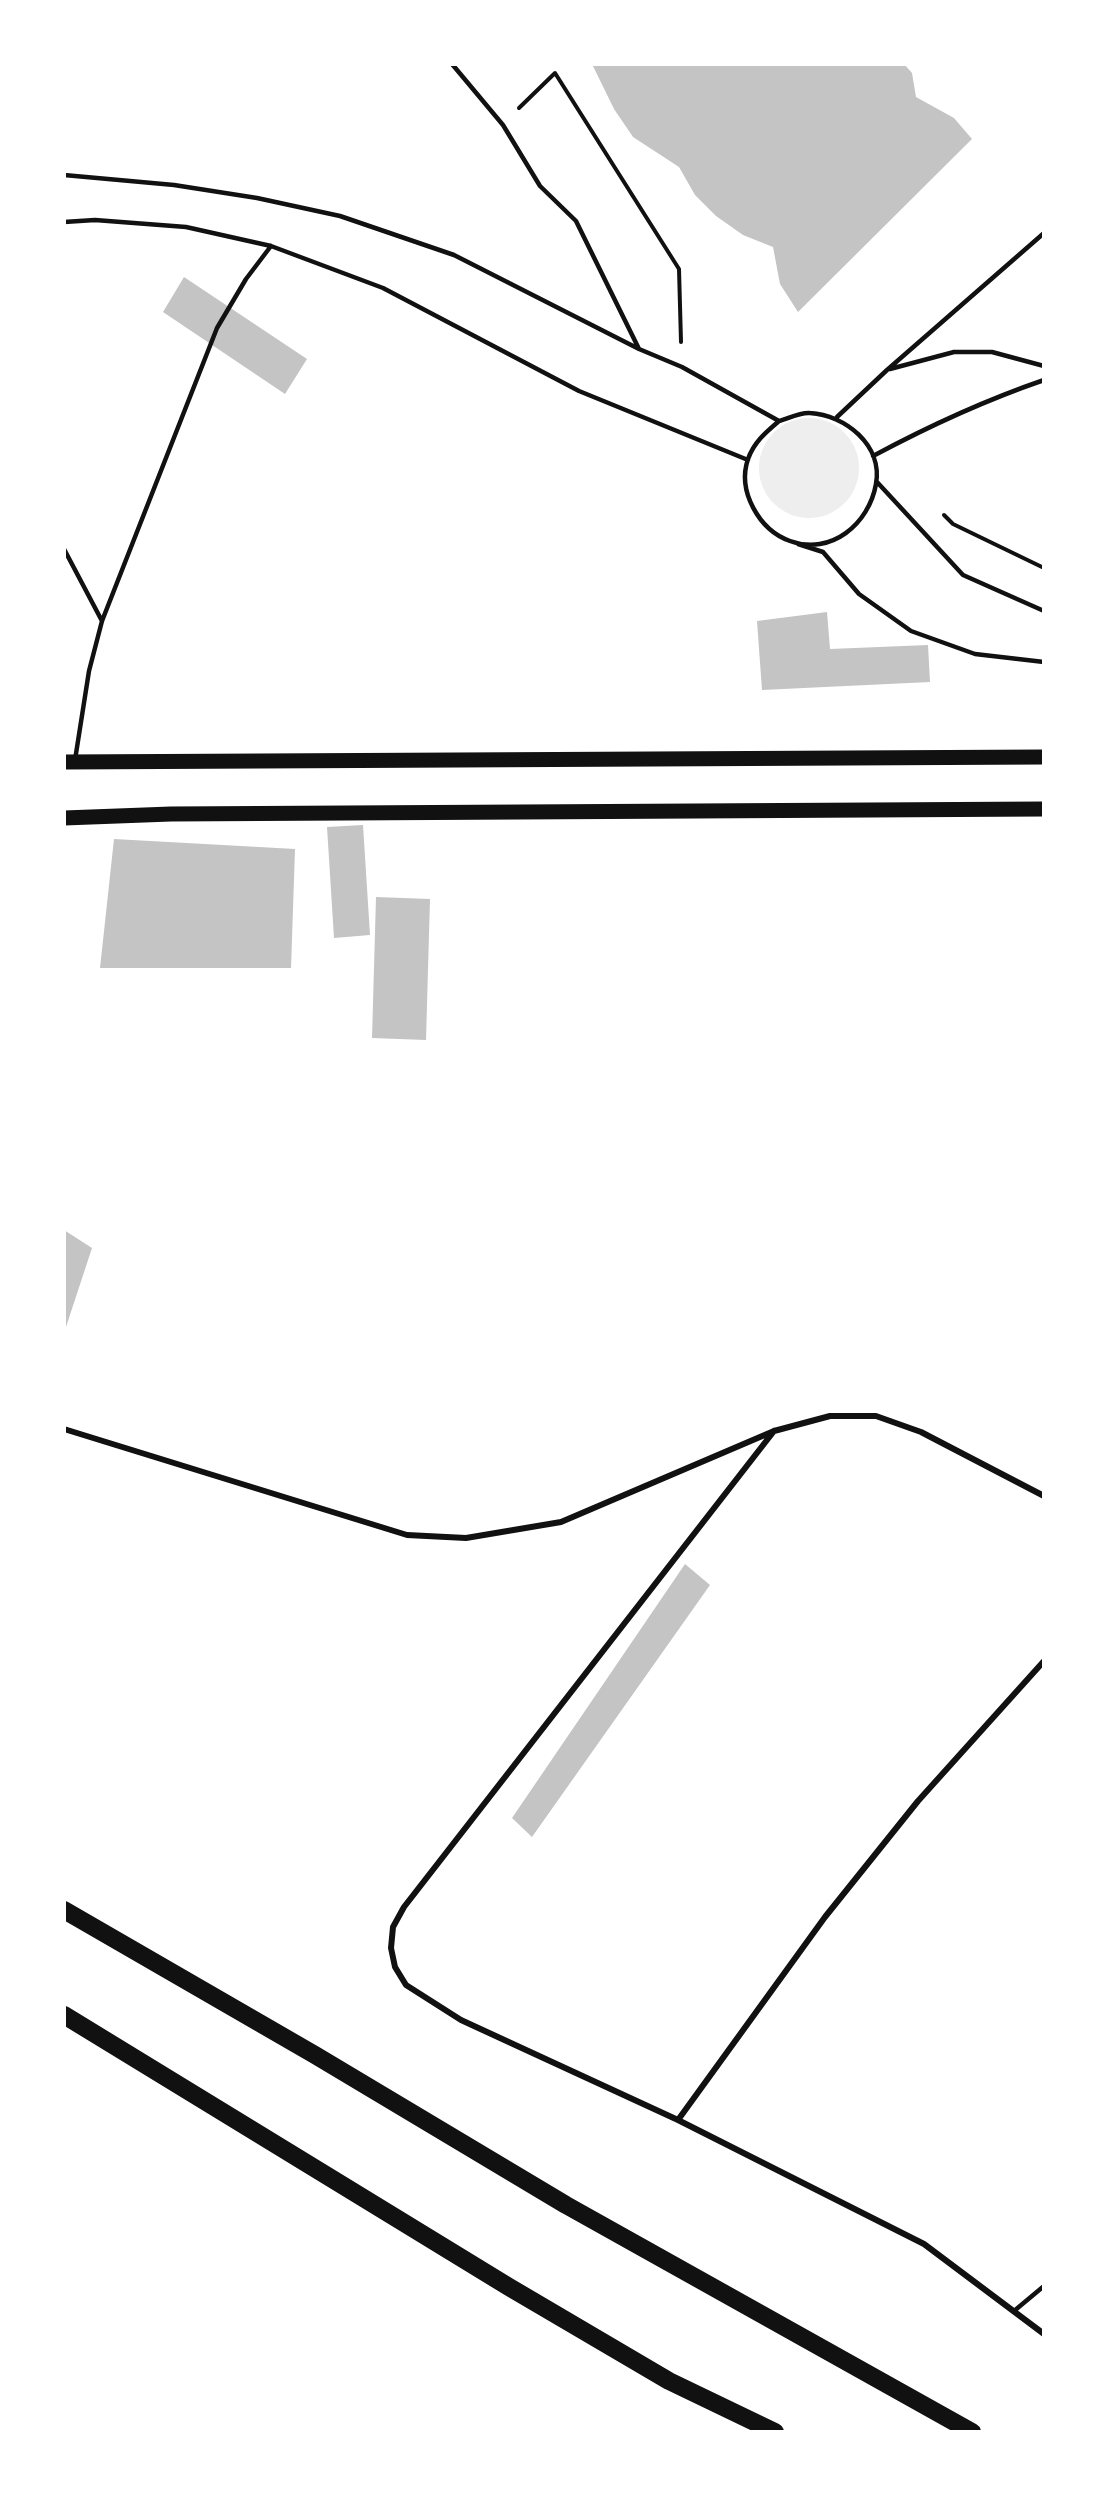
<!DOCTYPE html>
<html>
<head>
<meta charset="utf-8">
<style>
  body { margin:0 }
  #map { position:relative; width:1108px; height:2496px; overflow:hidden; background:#fff; font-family:"Nunito Sans",sans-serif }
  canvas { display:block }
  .frame { position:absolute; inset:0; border:66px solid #fff; pointer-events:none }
</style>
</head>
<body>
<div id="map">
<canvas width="1108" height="2496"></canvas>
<div class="frame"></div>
</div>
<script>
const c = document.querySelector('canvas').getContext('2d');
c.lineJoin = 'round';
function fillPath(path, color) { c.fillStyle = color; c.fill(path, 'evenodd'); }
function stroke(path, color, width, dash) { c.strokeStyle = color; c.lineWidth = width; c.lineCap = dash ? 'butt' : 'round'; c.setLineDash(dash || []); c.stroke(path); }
fillPath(new Path2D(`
  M759 468a50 50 0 1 1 100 0a50 50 0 1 1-100 0Z`), '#eee');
fillPath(new Path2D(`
  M592,64H904L912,73L916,97L954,118L972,139L798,312L780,284L773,247L743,235L716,216L695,195L679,167L633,137L614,109Z
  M184,277L307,359L285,394L163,312Z
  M827,612L830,649L928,645L930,682L762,690L757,621Z
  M363,825L370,935L334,938L327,827Z
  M114,839L295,849L291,968H100Z
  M376,897L430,899L426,1040L372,1038Z
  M64,1230L92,1248L65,1330H64Z
  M685,1564L710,1585L532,1837L512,1818Z`), '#c4c4c4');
stroke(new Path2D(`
  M519,108L555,73L679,269L681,342
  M944,515L953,524L1044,568`), '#111', 4);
stroke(new Path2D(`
  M452,64L503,125L540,186L576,221L639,349
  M64,175L174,185L257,198L340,216L454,255L639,349L682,367L779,421C789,418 801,412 810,413C845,415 883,445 876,484C869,524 831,556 790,541C759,530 737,491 748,459C754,442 766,432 779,421
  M64,222L95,220L186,227L271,246L383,288L579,391L748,460
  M890,369L954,352H992L1044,366
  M837,417L887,370L1044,233
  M873,456C929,426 983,401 1044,380
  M877,482L963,575L1044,611
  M798,544L823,552L859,594L911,631L975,654L1044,662
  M64,549L102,621
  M75,760L89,671L102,621L217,328L246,279L271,246
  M1014,2311L1044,2286`), '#111', 4.5);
stroke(new Path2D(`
  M64,1429L407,1535L466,1538L561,1522L774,1431L830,1416H876L921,1432L1044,1496
  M774,1431L404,1907L393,1927L391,1948L395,1967L406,1985L461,2020L678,2120L924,2244L1044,2334
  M678,2120L825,1917L918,1801L1044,1661`), '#111', 6);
stroke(new Path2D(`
  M64,762L1044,757
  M64,818L171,814L1044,809`), '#111', 15);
stroke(new Path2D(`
  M64,1910L315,2055L566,2205L972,2432
  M64,2015L509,2287L669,2381L775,2432`), '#111', 18);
</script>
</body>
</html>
